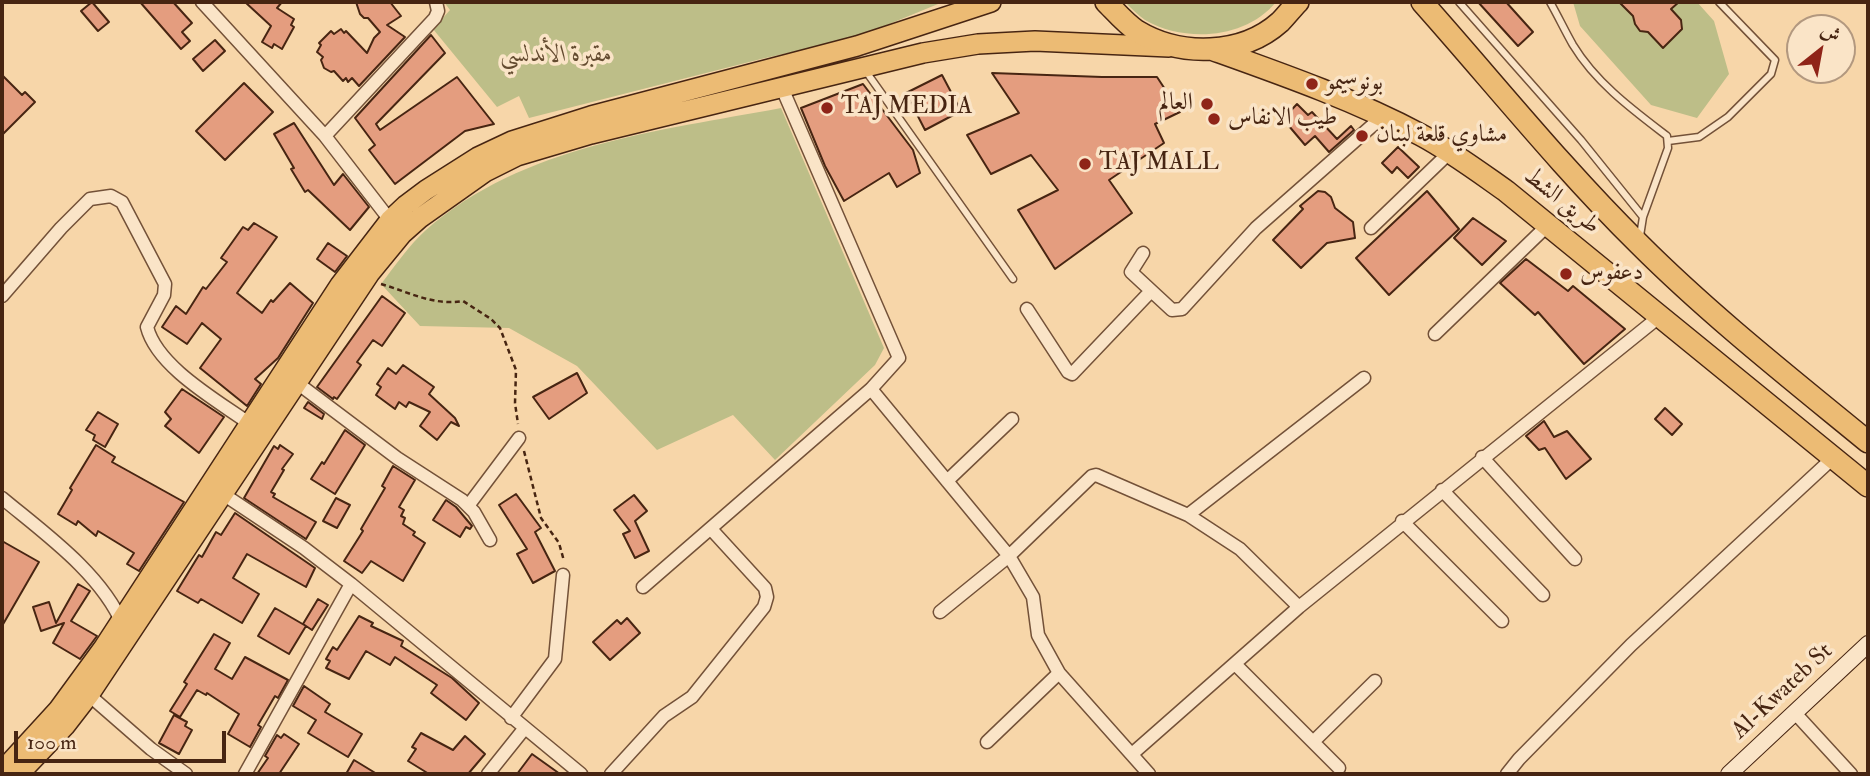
<!DOCTYPE html>
<html>
<head>
<meta charset="utf-8">
<style>
  body { margin:0 }
  #map { position:relative; width:1870px; height:776px; overflow:hidden; background:#f7d6a9; font-family:"IM FELL Double Pica",Amiri,serif }
  canvas { display:block }
  .frame { position:absolute; inset:0; border:4px solid #472512; pointer-events:none }
  .north { position:absolute; left:1786px; top:14px; width:70px; height:70px; box-sizing:border-box; background:#fae4c7; border:2px solid #b2987f; border-radius:50%; rotate:31deg; font-size:19px; font-weight:700; line-height:28px; text-align:center; color:#472512 }
  .north::after { content:''; display:block; margin:auto; width:24px; height:32px; background:#8f2418; clip-path:polygon(50% 0,100% 100%,50% 72%,0 100%) }
  .scale { position:absolute; left:14px; top:731px; width:212px; height:32px; box-sizing:border-box; border:4px solid #472512; border-top:0; padding-left:9px; font-size:21px; line-height:24px; white-space:nowrap; color:#472512; -webkit-text-stroke:5px #fae4c7; paint-order:stroke }
</style>
</head>
<body>
<div id="map">
<canvas width="1870" height="776"></canvas>
<div class="frame"></div>
<div class="north">ش</div>
<div class="scale">100 m</div>
</div>
<script>
const c = document.querySelector('canvas').getContext('2d');
c.lineJoin = 'round';
function fillPath(path, color) { c.fillStyle = color; c.fill(path, 'evenodd'); }
function stroke(path, color, width, dash) { c.strokeStyle = color; c.lineWidth = width; c.lineCap = dash ? 'butt' : 'round'; c.setLineDash(dash || []); c.stroke(path); }
function write(font, color, halo, rows, align = 'center') {
  c.font = font + ' "IM FELL Double Pica",Amiri,serif'; c.lineWidth = 7; c.setLineDash([]); c.textBaseline = 'middle'; c.strokeStyle = halo; c.fillStyle = color; for (const [text, x, y, turn = 0] of rows) {
    c.save(); c.translate(x, y); c.rotate((+turn || 0) * Math.PI / 180); c.textAlign = isNaN(turn) ? turn : align; if (halo) c.strokeText(text, 0, 0); c.fillText(text, 0, 0); c.restore();
  }
}
fillPath(new Path2D(`
  M444,2H943L855,38L761,59L529,118L519,96L497,107L433,29L450,10Z
  M1125,2H1276C1246,39 1185,43 1145,20C1138,15 1131,8 1125,2Z
  M1573,2H1697L1714,21L1729,74L1697,118L1651,105L1580,26Z
  M781,108L884,348L875,365L775,460L733,415L657,450L577,366L509,328L420,326L381,284C395,266 409,245 426,230C523,145 659,131 781,108Z`), '#bdbe88');
const building = new Path2D(`
  M92,2L109,22L98,31L81,11Z
  M140,2H173L192,23L182,32L190,41L181,49Z
  M245,2H282L277,8L294,19L291,25L294,27L282,49L274,44L272,48L262,42L271,26Z
  M356,2H390L401,16L387,25L405,37L359,86L352,78L348,82L346,78L343,81L334,71L331,72L324,68L321,60L323,57L317,52L321,45L319,43L331,31L334,34L341,29L344,33L346,31L367,53L374,38L380,32L368,18H364L360,14Z
  M1478,2H1506L1533,32L1518,46Z
  M1619,2H1679L1671,9L1681,20L1682,29L1663,48L1648,32L1640,31L1635,24L1633,16Z
  M431,35L445,53L376,124L380,130L457,77L494,124L465,131L395,184L369,150L375,145L355,118Z
  M215,40L225,51L203,71L193,59Z
  M992,73L1102,77H1157L1180,112L1155,124L1164,143L1109,180L1132,213L1055,269L1018,210L1058,190L1031,155L991,174L967,135L1019,113Z
  M2,75L22,95L25,92L35,102L2,135Z
  M942,75L961,111L925,130L906,93Z
  M244,83L273,112L225,160L196,131Z
  M863,84L913,150L920,173L897,187L889,173L844,201L825,166L801,108Z
  M1297,104L1308,115L1312,112L1337,139L1351,126L1354,130L1329,152L1315,136L1305,145L1283,119Z
  M294,123L334,185L343,174L369,207L350,230L308,190L305,192L291,169L294,168L274,134Z
  M1398,147L1419,167L1408,178L1397,167L1392,173L1382,163Z
  M1318,191L1325,192L1331,197L1335,208L1353,222L1355,238L1327,243L1301,268L1273,240L1303,209L1300,206Z
  M1427,191L1459,229L1389,295L1356,258Z
  M1473,218L1506,241L1482,265L1454,238Z
  M254,223L277,237L237,293L262,313L271,300L273,302L290,283L313,303L278,358L255,379L261,384L247,406L200,368L221,339L202,323L187,344L162,327L176,306L186,314L203,287L206,289L227,262L221,258L243,227L248,230Z
  M328,243L347,256L335,272L317,259Z
  M1526,259L1568,291L1573,286L1625,329L1584,364L1538,312L1535,315L1500,283Z
  M382,296L405,313L382,346L373,340L357,362L361,365L337,399L334,397L333,399L317,387Z
  M403,365L434,387L429,394L455,418L459,426L451,422L437,440L420,426L430,412L409,402L406,407L399,402L395,409L376,395L381,387L377,384L388,368L396,374Z
  M577,373L587,393L549,419L533,397Z
  M182,389L224,417L199,453L165,426L171,419L165,412Z
  M308,402L324,414L322,419L304,408Z
  M1665,408L1682,424L1672,435L1655,419Z
  M98,412L118,424L105,447L93,440L95,435L86,430Z
  M1544,421L1554,437L1567,431L1591,459L1566,479L1545,448L1539,450L1526,436Z
  M345,430L365,445L335,494L311,479L322,462L324,464Z
  M96,445L115,457L112,462L184,502L139,571L127,564L134,553L98,531L96,536L78,521L76,525L58,514L72,490L70,488Z
  M280,445L293,454L282,469L284,470L271,492L275,494L273,497L316,522L306,539L244,498L274,446L278,449Z
  M393,466L415,480L399,507L404,510L401,516L405,518L403,524L415,532L413,535L425,543L403,581L371,561L362,573L344,561L363,531L361,529L385,488L382,486Z
  M516,494L541,528L535,532L555,571L533,583L517,554L527,549L499,505Z
  M634,495L647,511L635,521L649,551L635,558L623,534L630,531L614,510Z
  M336,498L350,505L337,528L323,521Z
  M446,500L456,507L472,526L470,529L466,527L460,537L433,520Z
  M235,513L315,568L306,587L247,554L233,578L259,594L242,623L201,599L198,603L177,591L199,555L202,557L216,532L221,535Z
  M2,541L39,562L2,626Z
  M78,584L90,591L71,621L97,636L80,659L53,643L64,623L41,631L33,607L49,602L56,623Z
  M318,599L328,605L312,630L303,624Z
  M275,608L306,626L289,654L258,636Z
  M359,616L373,623L371,626L403,641L401,646L452,678L479,703L466,720L431,693L437,685L395,657L390,665L366,651L349,679L326,668L330,661L326,659L333,647L337,650Z
  M627,618L640,633L610,660L593,642L617,620L621,624Z
  M214,634L230,643L215,669L232,679L245,657L288,680L278,698L275,696L258,725L261,727L250,747L228,734L239,714L207,693L206,695L197,690L180,717L170,711L187,684L184,682Z
  M304,686L330,704L325,712L362,734L348,757L308,733L316,720L293,706Z
  M174,715L187,722L185,726L192,730L179,754L159,743Z
  M421,733L453,750L465,736L485,754L468,774H429L408,761L416,749L412,747Z
  M284,734L299,744L279,774H257L268,758L265,756L277,735L281,738Z
  M532,754L560,774H517Z
  M354,760L377,774H346Z`);
fillPath(building, '#e49d7f');
stroke(building, '#472512', 2);
const lane = new Path2D(`
  M1459,2L1581,140L1643,217L1640,236
  M1550,2C1558,16 1565,31 1573,45C1596,83 1633,110 1667,136L1668,148L1643,217
  M865,70L1013,279
  M1668,141L1699,137L1728,117L1771,74L1775,60L1719,2`);
const street = new Path2D(`
  M202,2L325,136L393,224
  M325,136L435,18L438,11L436,2
  M1371,228L1450,152
  M1143,253L1131,272L1172,310L1182,309L1256,228L1382,117
  M2,296L61,228L90,199L111,196L122,202L165,284L164,295L147,327C157,367 218,401 250,424
  M1027,309L1068,372L1072,374L1151,291
  M1435,334L1548,225
  M296,382L397,458L462,500L474,512L490,540
  M871,389L1009,556L1033,597L1038,635L1059,673L1149,774
  M1482,457L1575,559
  M947,481L1012,419
  M1442,490L1543,595
  M223,494L304,548L351,584L581,774
  M2,498C44,533 101,573 123,625
  M468,506L519,438
  M1188,515L1364,378
  M1402,521L1502,621
  M643,587L871,389L899,358L782,88
  M940,612L1009,556L1092,476L1096,475L1188,515L1240,549L1299,607
  M1235,664L1339,768
  M89,695L151,749L186,774
  M1795,713L1851,774
  M511,718L555,659L563,575
  M987,742L1059,673
  M1313,742L1375,681
  M1132,754L1299,607L1659,317
  M245,774L351,584
  M488,774L524,729
  M611,774L664,716L692,697L764,607L767,597L765,588L711,529
  M1507,774L1519,759L1631,645L1834,457`);
const secondary = new Path2D(`
  M1729,774L1868,644`);
const primary = new Path2D(`
  M2,771L58,710L104,647L340,285L390,220L406,205L426,190L478,157L512,141L591,116L857,46L991,2
  M19,774L65,726L89,695L370,273L402,234L420,218L485,172L517,156L591,134L923,53L978,44L1035,41L1169,47`);
const highway = new Path2D(`
  M1106,2C1115,11 1126,24 1137,31C1180,57 1242,56 1280,22C1286,16 1292,8 1298,2
  M1422,2C1494,83 1562,168 1639,244C1710,315 1790,378 1868,442
  M1214,50C1284,75 1355,100 1421,135C1451,151 1479,172 1506,191L1868,486`);
stroke(lane, '#735138', 9);
stroke(street, '#735138', 15);
stroke(secondary, '#472512', 18);
stroke(primary, '#472512', 22);
stroke(highway, '#472512', 24);
stroke(new Path2D(`
  M381,284C409,292 433,306 463,301L491,319L500,328L516,370L515,403L518,424
  M524,451L541,518L559,543L564,561`), '#472512', 2.5, [5, 3.5]);
stroke(lane, '#fae4c7', 6);
stroke(street, '#fae4c7', 12);
stroke(secondary, '#fae4c7', 16);
stroke(primary, '#ecbb74', 19);
stroke(highway, '#ecbb74', 21);
for (const [x, y, r, color] of [
  [1312,84,7,"#8f2418"],
  [1207,104,7,"#8f2418"],
  [827,108,7,"#8f2418"],
  [1214,119,7,"#8f2418"],
  [1362,136,7,"#8f2418"],
  [1085,164,7,"#8f2418"],
  [1566,274,7,"#8f2418"]
]) { const dot = new Path2D(); dot.arc(x, y, r, 0, 2 * Math.PI); c.fillStyle = color; c.fill(dot); stroke(dot, '#fae4c7', 2.5); }
write('italic 24px', '#644b30', '#fae4c7', [
  ["مقبرة الأندلسي",556,56]
]);
write('24px', '#472512', '#fae4c7', [
  ["بونوسيمو",1326,84],
  ["العالم",1193,104,"right"],
  ["TAJ MEDIA",841,108],
  ["طيب الانفاس",1228,119],
  ["مشاوي قلعة لبنان",1376,136],
  ["TAJ MALL",1099,164],
  ["دعفوس",1580,274]
], 'left');
write('24px', '#472512', '#fae4c7', [
  ["طريق الشط",1561,202,39],
  ["Al-Kwateb St",1783,692,-43]
]);
</script>
</body>
</html>
